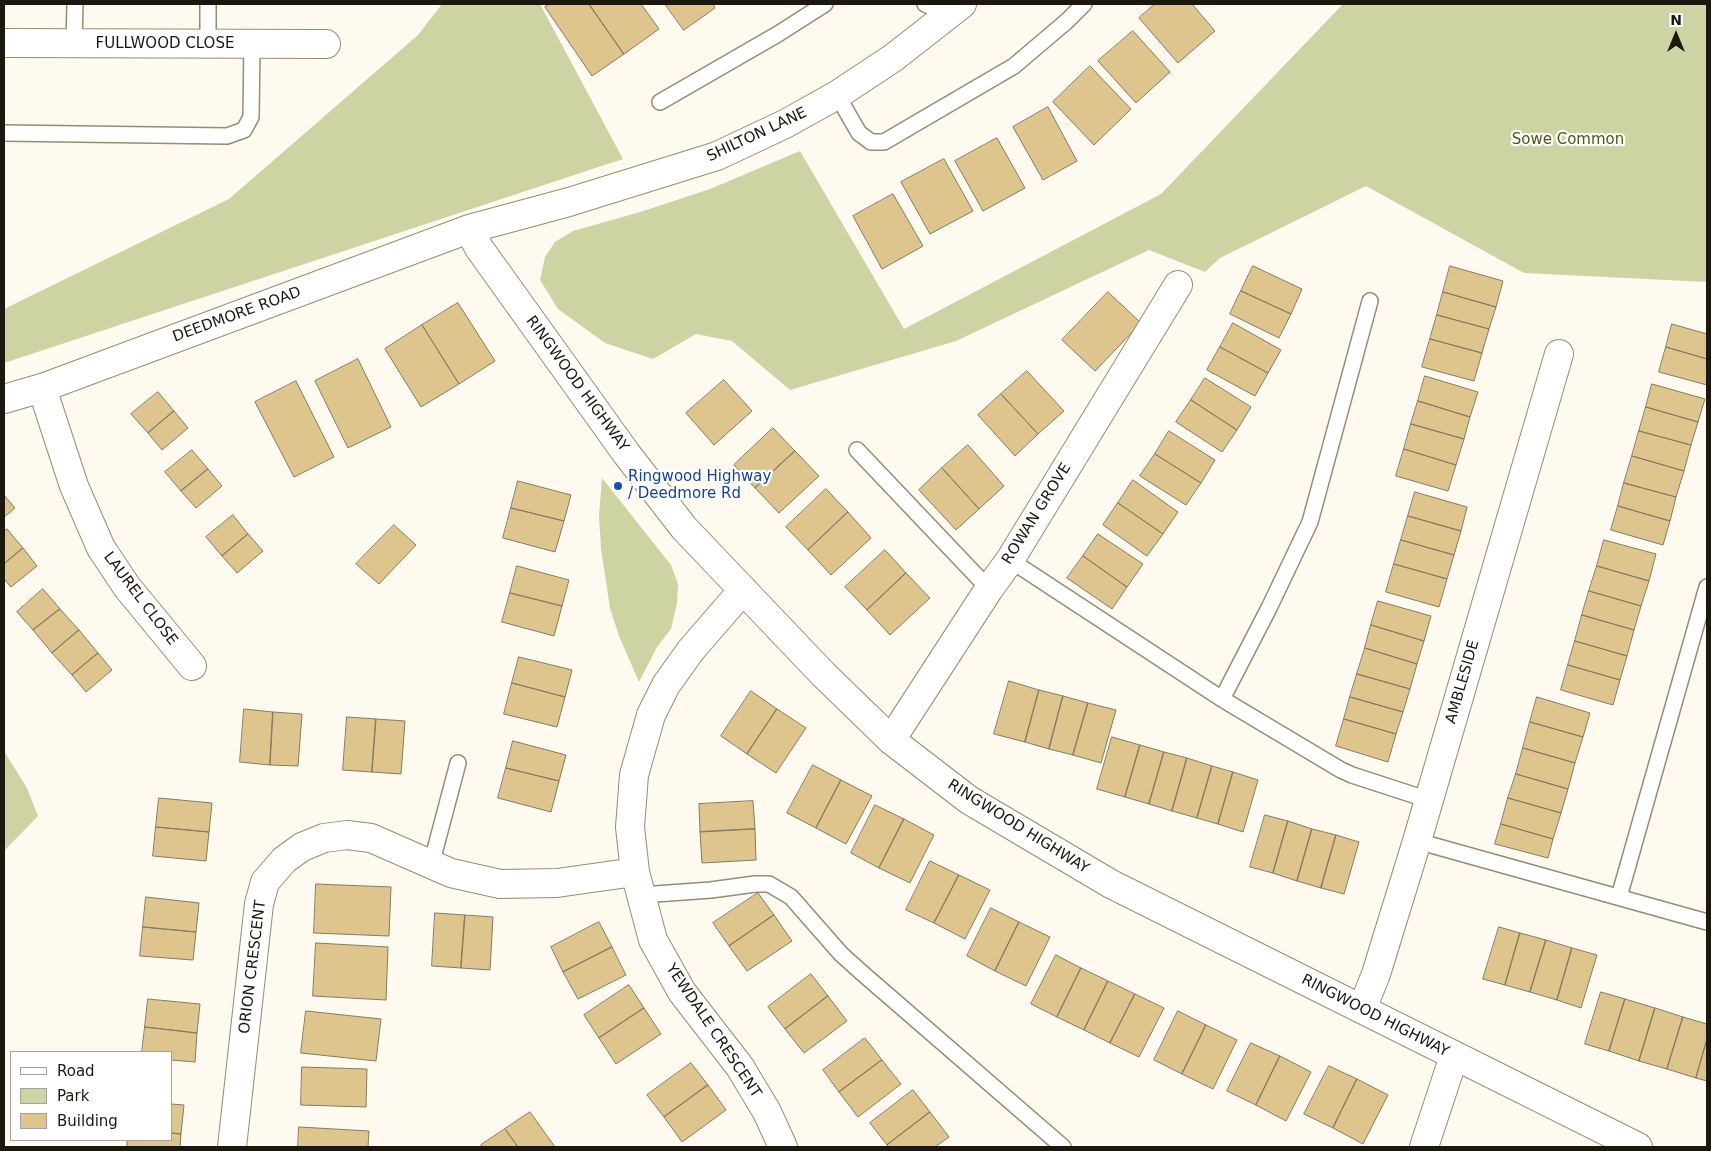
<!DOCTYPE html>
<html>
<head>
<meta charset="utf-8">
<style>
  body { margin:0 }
  #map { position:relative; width:1711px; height:1151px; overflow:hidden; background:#fefaef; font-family:"DejaVu Sans",sans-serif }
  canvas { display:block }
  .frame { position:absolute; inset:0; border:5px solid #1c180f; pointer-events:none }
  .legend { position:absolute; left:10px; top:1051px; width:162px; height:90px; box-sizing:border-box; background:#fff; border:1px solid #a4a39f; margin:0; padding:6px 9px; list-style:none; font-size:15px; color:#1c180f }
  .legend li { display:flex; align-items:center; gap:10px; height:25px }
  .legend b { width:25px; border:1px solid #a4a39f }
  .north { position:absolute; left:1651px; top:10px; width:50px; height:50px; -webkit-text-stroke:4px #fff; paint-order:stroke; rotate:0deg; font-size:14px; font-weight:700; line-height:20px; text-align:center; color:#1c180f }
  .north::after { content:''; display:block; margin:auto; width:18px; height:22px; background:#1c180f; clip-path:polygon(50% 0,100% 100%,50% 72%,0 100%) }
</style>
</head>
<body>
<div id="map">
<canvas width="1711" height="1151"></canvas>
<div class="frame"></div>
<ul class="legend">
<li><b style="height:6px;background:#fff"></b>Road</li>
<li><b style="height:14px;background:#ced3a4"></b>Park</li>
<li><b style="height:14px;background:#dec58e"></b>Building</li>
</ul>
<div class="north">N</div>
</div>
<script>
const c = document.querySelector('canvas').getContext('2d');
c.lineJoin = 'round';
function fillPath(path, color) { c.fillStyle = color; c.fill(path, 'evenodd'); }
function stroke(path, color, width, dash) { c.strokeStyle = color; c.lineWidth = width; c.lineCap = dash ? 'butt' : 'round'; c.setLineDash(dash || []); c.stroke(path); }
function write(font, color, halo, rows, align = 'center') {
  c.font = font + ' "DejaVu Sans",sans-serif'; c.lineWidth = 4.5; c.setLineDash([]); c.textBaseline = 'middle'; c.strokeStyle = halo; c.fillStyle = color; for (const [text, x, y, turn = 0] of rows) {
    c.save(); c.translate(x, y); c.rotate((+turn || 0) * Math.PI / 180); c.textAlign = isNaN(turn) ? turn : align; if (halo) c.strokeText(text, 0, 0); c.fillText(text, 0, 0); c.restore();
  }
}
fillPath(new Path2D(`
  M442,4H540L623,159L4,363V309L229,199L418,35Z
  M1343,4H1707V282L1524,273L1366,186L1220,258L1205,272L1149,250L956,341L790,390L732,341L696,334L653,359L605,343L558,309L540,280L545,257L555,242L573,231L640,212L710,189L800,151L904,329L1161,194Z
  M602,478L671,565L678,584L677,603L671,629L657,647L639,682L619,636L610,608L601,549L599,516Z
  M4,751L27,788L38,816L4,851Z`), '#ced3a4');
const building = new Path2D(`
  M550,4H589L624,54L592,76L545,7Z
  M589,4H641L659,29L624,54Z
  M665,4H713L715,8L684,30Z
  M1155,4H1192L1215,31L1178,63L1139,18Z
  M1133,31L1170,72L1136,103L1098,61Z
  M1090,66L1131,109L1094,145L1053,102Z
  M1048,107L1077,161L1043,180L1013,127Z
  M997,138L1025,188L983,211L955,161Z
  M944,159L973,211L930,234L901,182Z
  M893,194L923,246L882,269L853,216Z
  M1253,266L1302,289L1291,314L1241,291Z
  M1450,266L1503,281L1496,307L1443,292Z
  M1241,291L1291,314L1279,338L1230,314Z
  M1108,292L1141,323L1095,371L1062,340Z
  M1443,292L1496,307L1489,329L1437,315Z
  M458,303L495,361L459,384L422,325Z
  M1437,315L1489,329L1482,353L1430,339Z
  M1233,323L1281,350L1268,373L1220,347Z
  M1672,324L1707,334V359L1666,347Z
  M422,325L459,384L421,407L385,349Z
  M1430,339L1482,353L1474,381L1422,367Z
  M1220,347L1268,373L1255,396L1207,370Z
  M1666,347L1707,359V385L1659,372Z
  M358,359L391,427L348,448L315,381Z
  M1027,371L1064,411L1038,434L1001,394Z
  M1425,376L1478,392L1470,417L1418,401Z
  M1205,378L1251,407L1237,430L1191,400Z
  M724,380L752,411L714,445L686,413Z
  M296,381L334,457L294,477L255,402Z
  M1652,384L1705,399L1698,422L1646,407Z
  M158,392L174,411L148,433L131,414Z
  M1001,394L1038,434L1015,456L978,415Z
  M1191,400L1237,430L1222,452L1176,422Z
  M1418,401L1470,417L1464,439L1411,424Z
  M1646,407L1698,422L1691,445L1639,431Z
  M174,411L188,428L162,450L148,433Z
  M1411,424L1464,439L1456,465L1404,449Z
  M773,428L795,451L755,488L734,465Z
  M1169,431L1215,460L1201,483L1155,454Z
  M1639,431L1691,445L1684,471L1632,456Z
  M968,445L1004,486L979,509L942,468Z
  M1404,449L1456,465L1448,491L1396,476Z
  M192,450L208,469L181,491L165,472Z
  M795,451L819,476L779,513L755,488Z
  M1155,454L1201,483L1186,505L1140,476Z
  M1632,456L1684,471L1676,497L1624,483Z
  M942,468L979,509L956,530L919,490Z
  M208,469L222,486L196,508L181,491Z
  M1133,480L1178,512L1163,534L1118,503Z
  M518,481L571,495L564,521L511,508Z
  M1624,483L1676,497L1670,521L1618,506Z
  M826,489L848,512L808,550L786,527Z
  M1415,492L1467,507L1461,531L1408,516Z
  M4,495L15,508L4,517Z
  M1118,503L1163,534L1147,556L1103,525Z
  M1618,506L1670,521L1663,545L1611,530Z
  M511,508L564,521L555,552L503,538Z
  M848,512L871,538L831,575L808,550Z
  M233,515L248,534L222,556L206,537Z
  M1408,516L1461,531L1454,555L1401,540Z
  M394,525L416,545L379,584L356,564Z
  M7,529L23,548L4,564V532Z
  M248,534L263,551L237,573L222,556Z
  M1098,534L1143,564L1127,587L1083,556Z
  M1401,540L1454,555L1447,579L1394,564Z
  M1604,540L1656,554L1649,581L1597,566Z
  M23,548L37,566L11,587L4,579V564Z
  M885,550L906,573L867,610L845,587Z
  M1083,556L1127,587L1112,609L1067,578Z
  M1394,564L1447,579L1439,607L1386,592Z
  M517,566L569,580L562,606L510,593Z
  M1597,566L1649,581L1641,606L1589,591Z
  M906,573L930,598L890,635L867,610Z
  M43,589L60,609L33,630L17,612Z
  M1589,591L1641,606L1634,630L1582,615Z
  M510,593L562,606L554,636L502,622Z
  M1378,601L1431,616L1424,641L1371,625Z
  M60,609L79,630L52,653L33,630Z
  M1582,615L1634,630L1627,656L1575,641Z
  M1371,625L1424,641L1417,664L1365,648Z
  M79,630L98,653L72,675L52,653Z
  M1575,641L1627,656L1620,680L1568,665Z
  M1365,648L1417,664L1410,689L1357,674Z
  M98,653L112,670L86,692L72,675Z
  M519,657L572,670L565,697L512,683Z
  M1568,665L1620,680L1613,705L1561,690Z
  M1357,674L1410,689L1403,712L1350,697Z
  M1009,681L1039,690L1025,742L994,734Z
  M512,683L565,697L557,727L504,714Z
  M1039,690L1063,696L1049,749L1025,742Z
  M751,691L777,709L747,754L721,736Z
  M1063,696L1088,703L1073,755L1049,749Z
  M1350,697L1403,712L1396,734L1344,719Z
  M1537,697L1590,713L1583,737L1530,722Z
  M1088,703L1116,710L1101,763L1073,755Z
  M244,709L273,712L270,765L240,762Z
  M777,709L806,728L776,773L747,754Z
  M273,712L302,714L298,766L270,765Z
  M347,717L376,719L372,772L343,770Z
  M376,719L405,721L401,774L372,772Z
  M1344,719L1396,734L1388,762L1336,746Z
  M1530,722L1583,737L1575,763L1523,748Z
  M1112,737L1140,745L1125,797L1097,789Z
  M513,741L566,755L559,781L506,768Z
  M1140,745L1164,752L1149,804L1125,797Z
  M1523,748L1575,763L1568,789L1516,774Z
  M1164,752L1187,758L1172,811L1149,804Z
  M1187,758L1212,766L1197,818L1172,811Z
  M813,765L841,780L816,828L787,813Z
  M1212,766L1233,772L1218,824L1197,818Z
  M506,768L559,781L551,812L498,798Z
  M1233,772L1258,780L1243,832L1218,824Z
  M1516,774L1568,789L1561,813L1508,798Z
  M841,780L872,796L846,844L816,828Z
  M159,798L212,803L209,832L156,827Z
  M1508,798L1561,813L1553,839L1501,824Z
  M753,801L755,829L700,832L699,804Z
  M875,805L904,819L879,868L851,853Z
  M1265,815L1288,821L1273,873L1250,867Z
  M904,819L934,835L910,883L879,868Z
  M1288,821L1312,829L1297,881L1273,873Z
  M1501,824L1553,839L1548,858L1495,844Z
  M156,827L209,832L206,861L153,856Z
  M755,829L756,860L702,863L700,832Z
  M1312,829L1336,835L1321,888L1297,881Z
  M1336,835L1359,842L1344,894L1321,888Z
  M930,861L959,875L934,923L906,910Z
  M959,875L990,890L965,939L934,923Z
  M316,884L391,887L389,936L314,933Z
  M758,893L774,915L729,946L713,923Z
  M146,897L199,903L196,932L143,927Z
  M991,908L1019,922L995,971L967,956Z
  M435,913L465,915L461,968L432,966Z
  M465,915L493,917L490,970L461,968Z
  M774,915L792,941L747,971L729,946Z
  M599,922L612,947L563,972L551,947Z
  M1019,922L1050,937L1026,986L995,971Z
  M143,927L196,932L193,960L140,956Z
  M1499,927L1520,933L1505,985L1483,979Z
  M1520,933L1546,940L1530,992L1505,985Z
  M1546,940L1572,948L1557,1000L1530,992Z
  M316,943L388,947L386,1000L313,996Z
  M612,947L626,975L578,999L563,972Z
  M1572,948L1597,955L1581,1008L1557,1000Z
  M1056,955L1081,968L1057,1017L1031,1004Z
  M1081,968L1108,981L1084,1030L1057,1017Z
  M811,974L828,996L785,1029L768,1007Z
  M1108,981L1135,994L1110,1043L1084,1030Z
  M629,985L644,1008L599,1038L584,1015Z
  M1601,992L1625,999L1609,1051L1585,1044Z
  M1135,994L1164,1008L1139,1057L1110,1043Z
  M828,996L847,1021L804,1053L785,1029Z
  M148,999L200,1004L197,1033L145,1027Z
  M1625,999L1655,1008L1639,1061L1609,1051Z
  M644,1008L661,1034L616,1064L599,1038Z
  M1655,1008L1683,1017L1667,1069L1639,1061Z
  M306,1011L381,1019L376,1061L301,1053Z
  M1178,1011L1206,1025L1182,1074L1154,1060Z
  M1683,1017L1707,1024V1039L1696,1078L1667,1069Z
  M1206,1025L1237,1040L1213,1089L1182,1074Z
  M145,1027L197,1033L195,1062L171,1060V1052H142Z
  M865,1038L882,1060L839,1092L823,1070Z
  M1707,1039V1081L1696,1078Z
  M1251,1043L1280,1056L1256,1105L1227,1091Z
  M1280,1056L1311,1072L1286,1121L1256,1105Z
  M882,1060L901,1084L858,1117L839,1092Z
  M691,1063L708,1085L664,1117L647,1095Z
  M1329,1066L1357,1079L1333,1128L1304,1114Z
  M302,1067L367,1069L366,1107L301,1105Z
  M1357,1079L1388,1095L1363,1144L1333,1128Z
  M708,1085L726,1110L682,1142L664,1117Z
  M913,1090L930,1112L887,1145L870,1123Z
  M171,1104L184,1105L181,1134L171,1133Z
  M530,1112L555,1147H518L505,1129Z
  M930,1112L949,1137L935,1147H889L887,1145Z
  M299,1127L369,1131L368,1147H298Z
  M505,1129L518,1147H483L481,1145Z
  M171,1133L181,1134L180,1147H127V1140H171Z`);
fillPath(building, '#dec58e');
stroke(building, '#857a63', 1);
const service = new Path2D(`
  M925,4L948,15
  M74,43L75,4
  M208,44V4
  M837,95L859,133L871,142H884L1014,66L1067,21L1084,4
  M660,102L778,34L825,4
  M4,133L227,136L244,130L251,117L252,44
  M857,450L989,589
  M1010,560L1222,699L1341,770L1352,775L1429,800
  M1222,699L1269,608L1310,522L1370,301
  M1417,841L1707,922
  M431,865L458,763
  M641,895L711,890L755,884H769L791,897L841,954L861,972L1063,1147
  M1619,897L1707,587`);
const minor = new Path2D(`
  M4,43L326,44
  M42,388L74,486L101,548L127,587L192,666
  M743,590L691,650L666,685L651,715L634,775L630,827L635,872L653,940L682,992L740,1067L767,1112L783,1147
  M891,740L989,589L1010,560L1178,285
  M1362,1009L1376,974L1417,841L1559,354
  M232,1147L259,904L265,882L284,860L302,847L324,838L347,835L371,838L451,873L500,884L557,883L635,872
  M1424,1147L1454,1056`);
const tertiary = new Path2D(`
  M469,229L479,248L626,453L684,528L823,674L891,740L969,800L1111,884L1638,1147
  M4,399L42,388L469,229L569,202L717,156L785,124L837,95L893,58L962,4`);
stroke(service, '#978c74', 18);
stroke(minor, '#978c74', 30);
stroke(tertiary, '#978c74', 30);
stroke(service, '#fff', 15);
stroke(minor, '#fff', 28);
stroke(tertiary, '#fff', 28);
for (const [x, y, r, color] of [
  [618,486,5,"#1a4fb4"]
]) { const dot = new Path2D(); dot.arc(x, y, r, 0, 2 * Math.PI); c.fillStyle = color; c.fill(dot); stroke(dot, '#fff', 2); }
write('15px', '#1c180f', '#fff', [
  ["FULLWOOD CLOSE",165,44],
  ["SHILTON LANE",757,135,-25],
  ["DEEDMORE ROAD",237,315,-20],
  ["RINGWOOD HIGHWAY",577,384,54],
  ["ROWAN GROVE",1037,514,-58],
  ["LAUREL CLOSE",140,599,53],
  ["AMBLESIDE",1463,682,-74],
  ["RINGWOOD HIGHWAY",1018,827,32],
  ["ORION CRESCENT",253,967,-83],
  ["RINGWOOD HIGHWAY",1375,1016,27],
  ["YEWDALE CRESCENT",713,1031,56]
]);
write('15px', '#515513', '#fff', [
  ["Sowe Common",1568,140]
]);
write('15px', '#164399', '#fff', [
  ["Ringwood Highway",628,477],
  ["/ Deedmore Rd",628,494]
], 'left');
</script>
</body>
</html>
